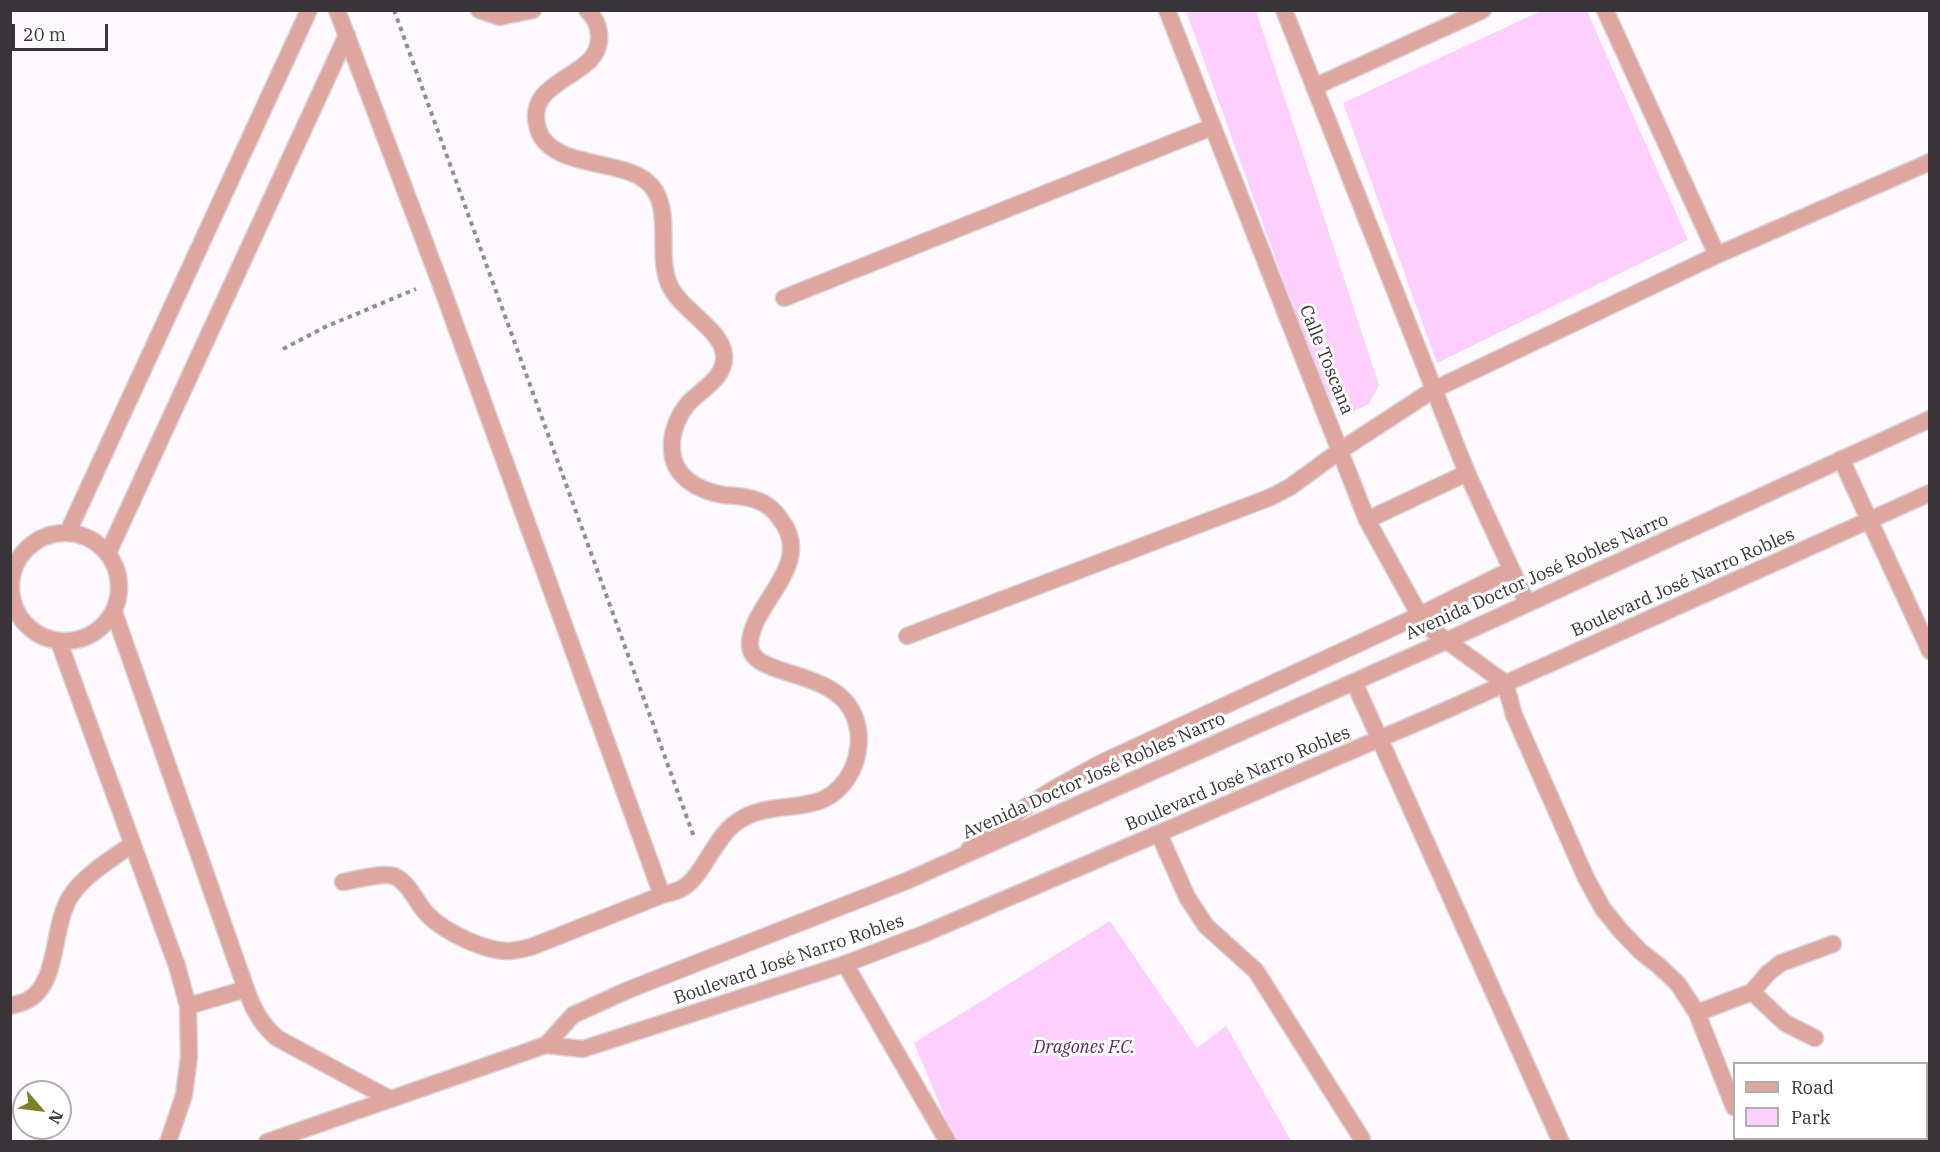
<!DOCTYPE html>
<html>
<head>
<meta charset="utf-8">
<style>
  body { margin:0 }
  #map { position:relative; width:1940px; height:1152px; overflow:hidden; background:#fef9fe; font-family:"IBM Plex Serif",serif }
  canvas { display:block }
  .frame { position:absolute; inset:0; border:12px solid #383438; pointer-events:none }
  .legend { position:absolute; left:1733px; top:1062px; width:195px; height:78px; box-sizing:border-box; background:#fff; border:2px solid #afaeaf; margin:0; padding:8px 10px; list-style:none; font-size:18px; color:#383438 }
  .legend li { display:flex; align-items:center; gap:12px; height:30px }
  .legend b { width:30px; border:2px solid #afaeaf }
  .north { position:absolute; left:12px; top:1080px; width:60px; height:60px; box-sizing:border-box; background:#fff; border:2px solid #afaeaf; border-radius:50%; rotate:118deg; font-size:16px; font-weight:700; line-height:24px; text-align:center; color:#383438 }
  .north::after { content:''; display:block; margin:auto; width:21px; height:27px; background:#808029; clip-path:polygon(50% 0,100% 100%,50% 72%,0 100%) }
  .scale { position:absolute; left:12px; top:24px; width:96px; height:27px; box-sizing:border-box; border:3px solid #383438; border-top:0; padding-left:8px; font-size:18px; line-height:21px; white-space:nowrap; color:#383438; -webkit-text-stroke:4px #fff; paint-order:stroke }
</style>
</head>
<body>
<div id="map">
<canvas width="1940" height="1152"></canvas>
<div class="frame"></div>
<ul class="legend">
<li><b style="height:8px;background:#dea69e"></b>Road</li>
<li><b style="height:16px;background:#fdcffe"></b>Park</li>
</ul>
<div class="north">N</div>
<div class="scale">20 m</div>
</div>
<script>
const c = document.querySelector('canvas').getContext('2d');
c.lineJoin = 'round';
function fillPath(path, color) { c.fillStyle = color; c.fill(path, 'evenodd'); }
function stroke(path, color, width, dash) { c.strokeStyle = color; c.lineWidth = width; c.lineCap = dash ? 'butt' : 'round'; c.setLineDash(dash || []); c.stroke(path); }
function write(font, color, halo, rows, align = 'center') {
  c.font = font + ' "IBM Plex Serif",serif'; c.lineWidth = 6; c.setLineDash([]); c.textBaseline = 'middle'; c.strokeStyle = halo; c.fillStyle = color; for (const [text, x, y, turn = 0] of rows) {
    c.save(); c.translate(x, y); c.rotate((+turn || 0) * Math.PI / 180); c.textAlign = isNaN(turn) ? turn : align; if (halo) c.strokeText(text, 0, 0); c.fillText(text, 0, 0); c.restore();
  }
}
fillPath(new Path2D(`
  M1543,10L1587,11L1688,240L1437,363L1343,103Z
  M1186,11H1256L1379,385L1369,404L1350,413L1326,398Z
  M1110,921L1197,1048L1226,1026L1291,1141H955L914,1043Z`), '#fdcffe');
const service = new Path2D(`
  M337,10L439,280L662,895
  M479,10L500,17L533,10
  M68,532L309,10
  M11 587a54 54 0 1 1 108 0a54 54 0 1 1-108 0Z
  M108,553L347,35
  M114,612L246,989C253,1009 261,1024 277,1038L390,1099
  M59,642L177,966L188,1006L189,1057L184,1095L168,1142
  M1354,682L1561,1142
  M1505,683L1514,715L1586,878L1603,909L1621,931L1640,951L1659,966L1678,984L1697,1013L1734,1107
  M1159,834L1187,897L1206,926L1256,971L1362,1139
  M343,882C355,880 383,872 394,876C410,883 416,903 428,915C445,932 484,951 508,951C515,951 523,949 531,947L662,895C669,893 675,892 681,889C702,878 713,841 734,824C776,792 824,825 852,770C858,757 861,739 857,725C844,665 751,681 750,645C749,605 816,565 781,520C775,511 766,503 756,500C746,496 735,496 724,495C699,491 672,477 672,448C671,433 678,416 687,405C699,390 726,379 724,355C722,329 679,309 669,284C655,252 676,203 645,180C617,159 550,168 538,129C526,91 567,81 588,62C604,47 602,24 587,10
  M845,964L948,1142
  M1752,992L1785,1023L1815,1038
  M10,1006C16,1004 23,1003 28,1000C60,983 51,923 72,894C87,873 112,859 132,844
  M188,1006L246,989
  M1697,1013L1752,992L1768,973L1781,963L1833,944`);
const minor = new Path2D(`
  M1167,10L1367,520L1425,625L1505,683
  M1284,10L1467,473L1527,603
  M1605,10L1717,255
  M1314,87L1483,10
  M784,298L1212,127
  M1841,459L1930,651
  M1367,520L1467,473
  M907,636L1271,497L1290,487L1341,450L1433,390L1717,255L1930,162
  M969,849L1025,807L1057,787L1101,763L1418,616L1511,570`);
const tertiary = new Path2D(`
  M546,1045L583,1049L845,964L926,933L1442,712L1930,493
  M267,1142L546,1045L573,1015L628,990L904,882L1446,641L1930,419`);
stroke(service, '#dad6da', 19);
stroke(minor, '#dad6da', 19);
stroke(tertiary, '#dad6da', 19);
stroke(new Path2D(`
  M394,10L694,837
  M283,349L325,327L416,289`), '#928d92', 4, [4.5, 4.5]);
stroke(service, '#dea69e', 16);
stroke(minor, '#dea69e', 16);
stroke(tertiary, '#dea69e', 16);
write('18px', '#383438', '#fff', [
  ["Calle Toscana",1326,360,68],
  ["Avenida Doctor José Robles Narro",1537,577,-24],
  ["Boulevard José Narro Robles",1683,583,-24],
  ["Avenida Doctor José Robles Narro",1094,776,-24],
  ["Boulevard José Narro Robles",1238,779,-23],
  ["Boulevard José Narro Robles",789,960,-19]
]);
write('italic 18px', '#5f2562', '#fff', [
  ["Dragones F.C.",1084,1048]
]);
</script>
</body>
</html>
